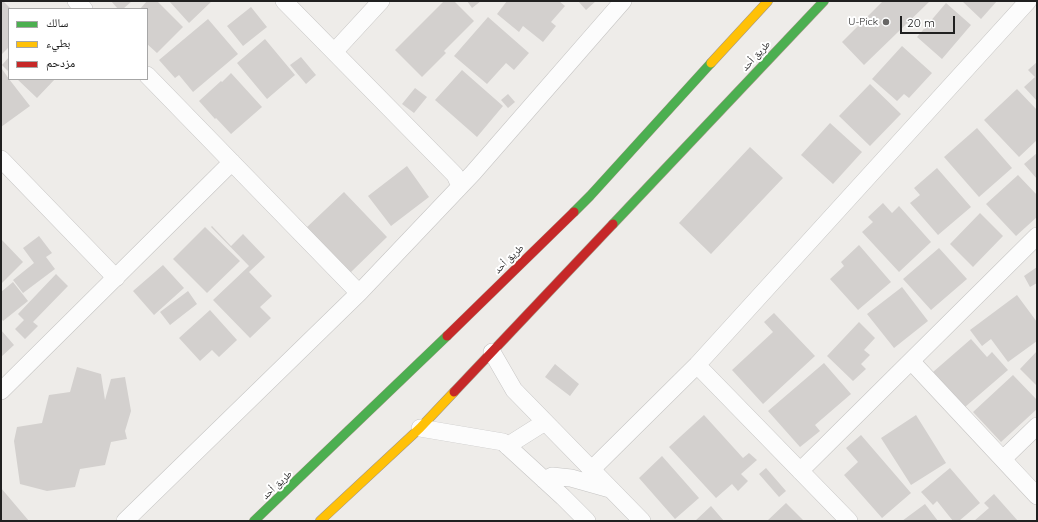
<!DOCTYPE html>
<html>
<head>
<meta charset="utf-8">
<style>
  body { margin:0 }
  #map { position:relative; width:1038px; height:522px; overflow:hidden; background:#eeece9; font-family:Quicksand,"Noto Naskh Arabic",sans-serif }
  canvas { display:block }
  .frame { position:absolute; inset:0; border:2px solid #202020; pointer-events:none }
  .legend { position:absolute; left:8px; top:8px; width:140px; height:72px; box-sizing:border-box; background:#fff; border:1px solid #a6a6a6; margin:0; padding:5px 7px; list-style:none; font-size:12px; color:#202020 }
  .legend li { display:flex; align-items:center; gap:8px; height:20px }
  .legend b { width:20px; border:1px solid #a6a6a6 }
  .scale { position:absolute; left:900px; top:16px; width:55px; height:18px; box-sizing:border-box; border:2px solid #202020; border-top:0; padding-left:5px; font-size:12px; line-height:14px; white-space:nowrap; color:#202020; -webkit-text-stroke:3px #fff; paint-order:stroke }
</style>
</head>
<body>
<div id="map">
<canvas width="1038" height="522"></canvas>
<div class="frame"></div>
<ul class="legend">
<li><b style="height:5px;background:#4caf50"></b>سالك</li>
<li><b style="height:5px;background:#ffc107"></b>بطيء</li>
<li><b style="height:5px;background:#c62828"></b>مزدحم</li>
</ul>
<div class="scale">20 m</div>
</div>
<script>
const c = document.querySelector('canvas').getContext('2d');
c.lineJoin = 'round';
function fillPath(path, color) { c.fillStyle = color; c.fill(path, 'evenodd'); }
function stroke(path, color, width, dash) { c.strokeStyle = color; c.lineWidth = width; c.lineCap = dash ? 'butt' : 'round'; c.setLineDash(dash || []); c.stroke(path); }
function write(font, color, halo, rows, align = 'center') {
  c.font = font + ' Quicksand,"Noto Naskh Arabic",sans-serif'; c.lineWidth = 4; c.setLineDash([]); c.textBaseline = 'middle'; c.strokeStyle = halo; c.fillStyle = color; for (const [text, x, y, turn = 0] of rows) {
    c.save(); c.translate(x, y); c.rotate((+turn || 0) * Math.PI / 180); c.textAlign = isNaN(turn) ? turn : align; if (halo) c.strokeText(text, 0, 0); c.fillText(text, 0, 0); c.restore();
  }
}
fillPath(new Path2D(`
  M1,1H3L11,9H9V47L1,55Z
  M111,1H132L123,9H118Z
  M147,1H157L183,27L157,53L147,44V9H140Z
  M169,1H212L189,23Z
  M444,1H454L474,21L444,51L446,53L422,77L395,50Z
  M467,1H481L472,8Z
  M507,1H559L565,6L551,22L556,26L543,42L523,26L519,32L497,14Z
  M578,1H596L586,10Z
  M883,1H930L864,65L842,42Z
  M962,1H997L981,19Z
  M946,3L971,25L942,59L917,37Z
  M251,7L267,27L243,46L227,26Z
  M488,17L529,53L514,70L506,63L487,84L454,56Z
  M208,19L238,54L193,92L179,75L175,78L159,60Z
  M265,39L295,75L267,99L237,63Z
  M902,46L932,73L909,98L904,94L897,101L872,79Z
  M9,57V72L2,65Z
  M301,57L316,75L306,84L290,65Z
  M1037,62V101L1024,87L1035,77L1028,70Z
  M2,69L9,79L30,106L1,127V70Z
  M462,70L503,106L477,137L435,100Z
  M231,73L262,107L231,134L216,118L215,119L199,101L221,81L222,82Z
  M17,79H55L37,98Z
  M870,84L901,114L870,146L839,116Z
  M415,88L427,97L414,113L402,104Z
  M1017,89L1037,110V140L1019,157L984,120Z
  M508,94L515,102L508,108L501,100Z
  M830,123L862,152L833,184L801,155Z
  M977,128L1012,168L979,197L944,157Z
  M750,147L783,178L711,254L679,223Z
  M1037,153V179L1024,164Z
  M407,166L429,197L391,226L368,196Z
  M937,168L971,207L938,235L910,203L920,195L914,188Z
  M1018,175L1037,195V217L1016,236L986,204Z
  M344,192L387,237L350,273L306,228Z
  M883,203L892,213L899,206L931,242L899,272L862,232L873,222L868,217Z
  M980,213L1003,236L973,267L950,244Z
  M212,226L231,246L243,234L265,257L249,272L272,296L260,307L271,318L250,338L213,300L249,266L211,227Z
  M205,227L240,261L207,293L173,259Z
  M39,236L52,253L46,257L55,269L23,293L13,280L34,263L23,248Z
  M1,239L23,262L1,284Z
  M859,245L891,282L858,310L830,279L844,266L841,262Z
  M939,248L967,279L931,310L903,279Z
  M163,265L184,288L154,315L133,291Z
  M1037,267V283L1030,287L1024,276Z
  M56,274L68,286L33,322L38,326L25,339L15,329L24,320L18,314Z
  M13,282L28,301L3,321L1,318V292Z
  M902,287L928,321L894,348L867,314Z
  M188,291L197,304L170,325L160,312Z
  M1017,295L1037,322V341L1008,362L991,339L982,346L970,330Z
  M210,310L237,340L219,357L212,350L200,361L179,338Z
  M774,313L815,356L763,404L732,370L773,332L764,322Z
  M859,322L875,338L864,350L870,355L861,364L866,369L853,381L827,356Z
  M1,330L14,345L1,357Z
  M971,339L987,357L992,352L1008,370L965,407L933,372Z
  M1037,351V386L1020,369Z
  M824,363L851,394L815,425L820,431L800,447L768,411Z
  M555,364L579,384L570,396L545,377Z
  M77,367L101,374L105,400L111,379L125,377L131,411L125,431L127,439L111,442L105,465L80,469L75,487L47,491L20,484L14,441L17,427L42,423L49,395L70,392Z
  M1013,375L1037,400V409L1001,442L973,412Z
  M704,415L743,458L749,453L757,460L741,474L748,481L738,491L732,484L716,498L669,447Z
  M916,415L946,463L911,485L881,438Z
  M861,435L911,493L882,518L844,475L858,462L846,448Z
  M662,456L699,498L675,519L639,478Z
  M766,468L786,491L779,497L759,474Z
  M950,468L980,503L959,521H953L937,501L933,505L921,492Z
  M1,488L29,521H1Z
  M994,494L1018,521H974L989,508L984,503Z
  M786,503L804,521H767Z
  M925,504L938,521H902Z
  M711,506L724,521H695Z`), '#d3d0ce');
const street = new Path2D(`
  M76,1L84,9
  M284,1L455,175L460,186
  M334,52L381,1
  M147,75L359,293
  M1,159L116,278
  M492,352L514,390L642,521
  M911,361L1037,496
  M697,365L849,521
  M1,391L232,162
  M420,428L503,442L563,497L587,521
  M507,446L545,422
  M1003,459L1037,426
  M591,470L697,365L1028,1
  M800,471L1037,236
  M544,480L552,476L571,478L610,489
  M125,521L359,293L473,173L623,1`);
const fast = new Path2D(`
  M574,212L590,196L711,63
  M613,224L824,1
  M254,521L447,336`);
const slow = new Path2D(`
  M711,63L768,1
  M320,521L420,428L454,392`);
const jam = new Path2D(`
  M447,336L574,212
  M454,392L613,224`);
stroke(street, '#c5c4c3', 18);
stroke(fast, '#a49787', 10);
stroke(slow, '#a49787', 10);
stroke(jam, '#a49787', 10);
stroke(street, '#fcfcfc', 17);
stroke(fast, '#4caf50', 9);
stroke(slow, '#ffc107', 9);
stroke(jam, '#c62828', 9);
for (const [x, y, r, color] of [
  [886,22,4,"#686766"]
]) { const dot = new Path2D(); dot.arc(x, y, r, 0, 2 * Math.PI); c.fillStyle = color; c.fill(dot); stroke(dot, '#fff', 1.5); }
write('10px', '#202020', '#fff', [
  ["U-Pick",878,22]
], 'right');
write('10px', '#202020', '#fff', [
  ["طريق أحد",756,56,-47],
  ["طريق أحد",509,259,-44],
  ["طريق أحد",277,485,-43]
]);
</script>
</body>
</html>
